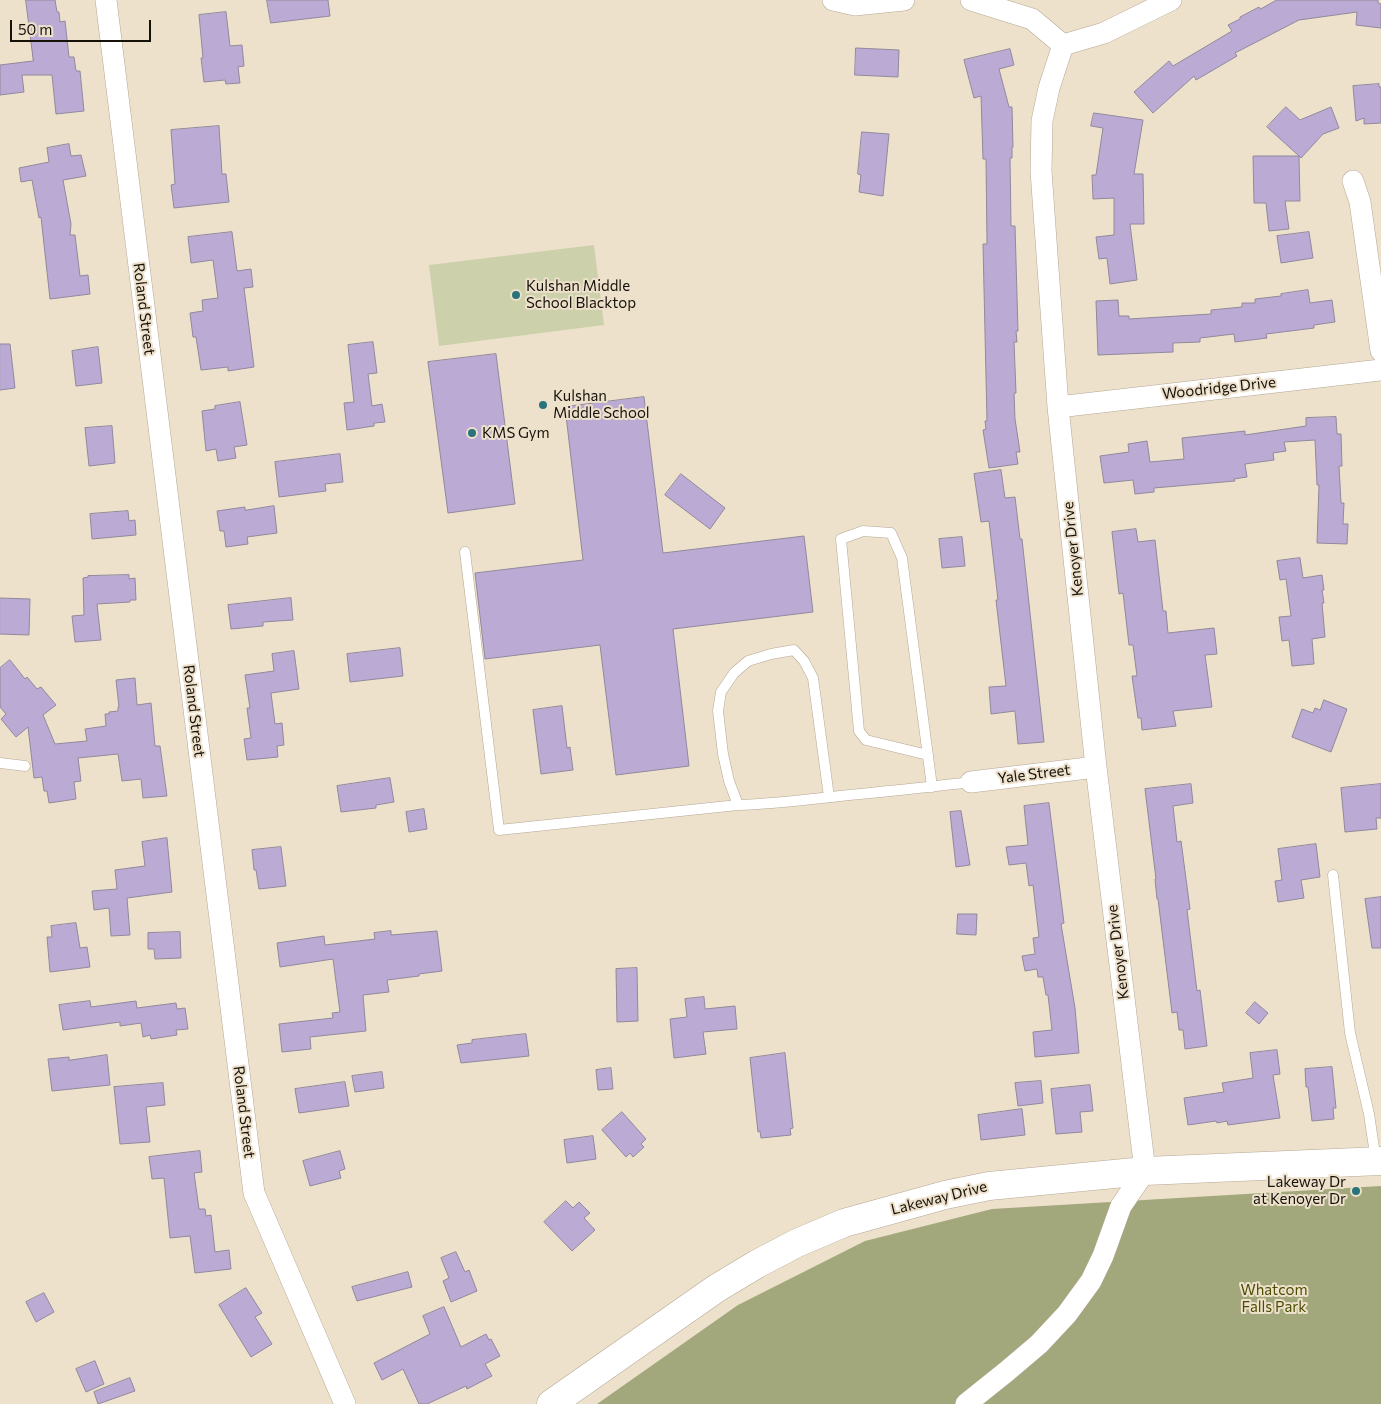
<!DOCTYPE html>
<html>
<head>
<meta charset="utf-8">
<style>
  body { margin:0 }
  #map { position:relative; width:1381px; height:1404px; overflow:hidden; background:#eee1cc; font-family:Commissioner,sans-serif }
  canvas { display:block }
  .scale { position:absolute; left:10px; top:20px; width:141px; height:22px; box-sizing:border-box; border:2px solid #16120a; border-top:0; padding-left:6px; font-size:15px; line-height:18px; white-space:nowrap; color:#16120a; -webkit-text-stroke:4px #eee1cc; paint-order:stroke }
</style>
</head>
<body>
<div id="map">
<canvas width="1381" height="1404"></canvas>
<div class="scale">50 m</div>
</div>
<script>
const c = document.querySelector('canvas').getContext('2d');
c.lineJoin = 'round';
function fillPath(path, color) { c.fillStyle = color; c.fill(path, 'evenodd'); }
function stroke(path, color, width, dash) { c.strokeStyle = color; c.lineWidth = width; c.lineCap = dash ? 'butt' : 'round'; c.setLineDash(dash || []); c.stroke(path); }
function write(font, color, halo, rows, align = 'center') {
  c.font = font + ' Commissioner,sans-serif'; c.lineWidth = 4; c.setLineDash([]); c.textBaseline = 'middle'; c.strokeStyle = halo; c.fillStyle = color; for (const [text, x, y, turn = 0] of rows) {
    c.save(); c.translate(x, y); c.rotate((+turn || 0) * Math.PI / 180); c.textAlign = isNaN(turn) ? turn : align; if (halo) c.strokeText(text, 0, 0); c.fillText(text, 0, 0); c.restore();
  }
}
fillPath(new Path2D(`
  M594,245L604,325L439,346L429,265Z`), '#ccd0ab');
fillPath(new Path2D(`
  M1381,1186V1404H597L738,1305L865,1241L992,1209Z`), '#a3a77c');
const building = new Path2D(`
  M26,0H55L57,12H59L60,22L65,21L69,57H74L76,71H80L84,111L56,114L52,75H22L24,92L0,95V65L33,61Z
  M267,0H328L330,16L271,23Z
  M1277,0H1378V3L1381,4V28L1356,25L1357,12L1299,20L1235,53L1237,56L1196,80L1194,76L1153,113L1134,92L1169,61L1173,66L1232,31L1228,25L1240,19V17L1259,7L1260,9Z
  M226,12L230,46L242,45L244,66L238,67L240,83L226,84L225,80L204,82L201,58H203L199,15Z
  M856,48L899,50L898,77L855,75Z
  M1010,49L1014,65L999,69L1009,107H1012L1013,147H1012V158H1010L1011,226H1015L1018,331H1016L1017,342H1014L1016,393H1014L1015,419L1020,452H1016L1018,464L989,468L983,430L986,429L985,421H987L983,244H987L986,159H983L981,96L974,98L964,60Z
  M1379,84V87H1381V123L1364,124V118L1356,121L1353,86Z
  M1286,107L1300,120L1331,107L1339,128L1323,134L1301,158L1299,156L1300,201H1285L1289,229L1269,231L1266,203H1254L1253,156H1299L1267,127Z
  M1094,113L1143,120L1134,174H1143L1144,224H1130L1137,280L1110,284L1107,258L1099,259L1096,237L1114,235V198L1093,199L1092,175H1096L1103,128L1091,126Z
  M219,126L222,174H226L229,202L174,208L171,185L175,184L171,130Z
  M862,132L889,134L883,196L859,192L861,175L858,174Z
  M69,144L71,156L81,155L86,176L63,180L71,224L70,235H75L80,276L88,275L90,294L50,299L41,217L39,218L32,180L21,182L19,168L49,162L47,148Z
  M232,232L237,271L251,269L253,287L244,288L254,367L228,371V367L201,370L196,337H193L190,313L203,311L202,300L218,298L213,260L191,263L188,237Z
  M1309,232L1313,258L1281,263L1277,236Z
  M1308,290L1310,303L1332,300L1335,322L1314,325V328L1266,334L1267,338L1235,342L1234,334L1200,338V342L1173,343V352L1098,355L1096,301L1118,300L1119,316H1129V319L1211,314V310L1242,307V303H1255V299L1281,296V294Z
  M373,342L377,373L368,374L372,406L382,404L385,422L374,423V426L347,430L344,403L354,402L348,345Z
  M0,344H10L15,388L0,390Z
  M98,347L102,383L76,386L72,351Z
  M496,354L515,504L448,513L428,362Z
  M644,397L663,553L804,536L813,612L673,629L689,766L616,775L600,645L485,659L475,573L583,560L565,407Z
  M240,402L247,445L234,447L236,458L218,461L216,449L206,451L202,411L215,409V406Z
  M1336,417L1337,434H1341L1342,466H1339L1341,503H1344L1343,524H1348L1347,544L1317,543L1319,485H1317L1315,440L1284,442L1286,451L1273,453L1274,460L1245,464L1247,477L1234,479L1235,481L1154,488V492L1135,494L1133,480L1104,483L1100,456L1129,452L1128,444L1147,441L1150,462L1184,459L1182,438L1245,431V435L1306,426V418Z
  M112,426L115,463L89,466L85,428Z
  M340,454L343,482L325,484L326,491L279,497L275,462Z
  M1001,470L1005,498L1015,497L1020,539H1022L1044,742L1018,744L1015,711L991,714L989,687L1006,686L996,600H998L989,521L981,522L974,474Z
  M681,474L725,508L710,529L665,495Z
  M274,506L277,533L247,537L248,544L226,547L224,531H220L217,511L245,507V510Z
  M128,511L129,521L135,520L136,535L92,539L90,514Z
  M1136,529L1138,542L1155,540L1163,611H1166L1168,633L1214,628L1217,654L1205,655L1212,707L1173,711L1176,726L1142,730L1141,718H1138L1132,676H1137L1133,645H1129L1123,593L1119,594L1112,532Z
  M962,537L965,566L942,568L939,539Z
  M1300,558L1303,578L1322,575L1324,590H1322L1324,603H1322L1325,637L1312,639L1314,664L1292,666L1289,640L1282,641L1279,617L1291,616L1286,579L1280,580L1277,561Z
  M129,575V579L135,578L136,600H130V602L97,604L101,640L75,642L72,616L84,615L83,578L88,577V576Z
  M0,598L30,599L29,635L0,634Z
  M291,598L293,620L263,622V626L231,629L228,605Z
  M400,648L403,676L350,682L347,654Z
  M294,651L299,689L271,693L275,724L282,723L284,745L277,746L278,757L247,760L244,739L251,738L247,708H250L245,675L274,671L272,654Z
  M10,660L25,679L27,677L37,689L41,687L56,705L43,715L55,744L87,741L85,729L106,726L105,714H109V712L118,711V707H119L116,680L135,678L137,705L151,703L155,746H160L167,796L143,798L141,779L122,781L118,754L78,758L81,781L74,782L76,799L49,803L47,791H44L42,777L34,778L28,727L16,737L1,719L6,714L0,707V668Z
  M1324,700L1347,709L1331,752L1292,737L1302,709L1313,713L1315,708L1320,710Z
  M562,706L567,748L570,747L573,770L541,774L533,710Z
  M390,778L394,802L376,805V808L341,812L337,786Z
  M1191,784L1193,803L1173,806L1177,842L1181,841L1190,909L1187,910L1197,991L1200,990L1207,1046L1185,1049L1183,1030H1179L1177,1012L1172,1013L1158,899H1157L1155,879H1156L1145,789Z
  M1381,784V818H1376L1377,829L1345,832L1341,788Z
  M1049,803L1064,923L1061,924L1075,1008L1079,1053L1035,1057L1033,1032L1052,1030L1048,995H1046L1043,977H1038L1037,969L1025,971L1022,956L1035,954L1033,938L1039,937L1033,885L1029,886L1026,863L1009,865L1006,847L1028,845L1024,806Z
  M424,809L427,829L409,832L406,812Z
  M961,811L970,865L956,867L950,812Z
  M167,838L172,892L127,898L130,935L111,936L109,908L94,910L92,891L117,889L115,870L145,866L142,842Z
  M1316,844L1320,877L1301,880L1304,898L1278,902L1275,881L1282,880L1278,849Z
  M281,847L286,886L259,889L256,870H254L252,850Z
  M1381,897V948H1372L1365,899Z
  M958,914H977L976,935L957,934Z
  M76,923L80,948L87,947L90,967L50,972L47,937H52L51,926Z
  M391,931V935L437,931L442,971L419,974V976L387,980L389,992L363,995L366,1031L310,1037L311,1049L282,1052L279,1024L333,1018L332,1013L340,1012L333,959L280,967L277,943L324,936L325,945L375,939L374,933Z
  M180,932L181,958L155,959L154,949H148V933Z
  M637,968L638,1021L617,1022L616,969Z
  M704,997L705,1009L735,1006L737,1029L703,1032L706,1054L674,1058L670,1019L687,1017L685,999Z
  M90,1001L91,1007L136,1001L137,1008L176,1003L177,1009L185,1008L188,1029L176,1030L177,1035L151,1039L150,1035L143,1037L141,1023L120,1026V1022L63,1030L59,1005Z
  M1255,1002L1268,1013L1259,1024L1246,1013Z
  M526,1034L529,1056L461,1063L457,1045L472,1043V1040Z
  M1277,1050L1280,1074L1273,1075L1280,1118L1228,1125L1227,1121L1217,1123L1216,1121L1188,1125L1184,1098L1224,1092L1222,1083L1253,1078L1250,1053Z
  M785,1053L793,1128L790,1129L791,1135L761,1138L760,1131L758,1132L750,1058Z
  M107,1055L110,1085L52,1091L48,1059L69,1057V1060Z
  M1332,1067L1336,1108H1333L1334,1119L1312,1121L1308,1087H1306L1305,1069Z
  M611,1068L613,1089L598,1090L596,1070Z
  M382,1072L384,1088L355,1092L352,1076Z
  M1041,1081L1043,1103L1018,1106L1015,1083Z
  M345,1082L349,1106L299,1113L295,1089Z
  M163,1083L165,1105L146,1107L150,1142L120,1144L114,1087Z
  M1090,1085L1093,1111L1080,1112L1082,1132L1056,1134L1051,1089Z
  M1022,1109L1025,1135L981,1140L978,1115Z
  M622,1112L646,1139L641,1144L644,1147L633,1157L630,1153L626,1157L602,1130Z
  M593,1136L596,1159L567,1163L564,1140Z
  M200,1151L202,1172L194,1173L199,1209H205L206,1216L211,1215L215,1252L229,1250L231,1269L195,1273L190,1236L170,1238L164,1178L152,1179L149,1157Z
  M340,1151L345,1169L339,1171L341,1178L310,1186L303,1161Z
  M566,1201L573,1208L579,1202L590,1213L584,1218L595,1230L572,1251L544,1222Z
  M456,1252L465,1272L469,1270L477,1291L451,1302L443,1281L449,1278L441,1258Z
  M408,1272L412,1287L357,1301L352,1287Z
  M246,1288L262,1313L255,1317L272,1344L251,1357L219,1305Z
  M44,1293L54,1312L36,1322L26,1302Z
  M444,1307L461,1347L486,1334L489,1340L491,1339L500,1356L485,1364L492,1376L467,1389L466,1386L427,1404H419L403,1369L382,1380L374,1363L430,1334L423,1316Z
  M95,1361L104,1384L86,1392L76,1369Z
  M130,1378L135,1391L98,1404L94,1392Z`);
fillPath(building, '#bbabd4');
stroke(building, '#90889c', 1);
const service = new Path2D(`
  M465,552L499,830L738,805
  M928,755L866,740L859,731L841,539L863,531L891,533L902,558L932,787
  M0,763L25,766
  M829,797L813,678L804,661L794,650L771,654L748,661L734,673L721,692L718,711L723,754L729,781L738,805C775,804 812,799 849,795C890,791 930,787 971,782
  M1333,875L1350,1033L1369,1114L1376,1161`);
const minor = new Path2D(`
  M106,0L254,1193L345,1404
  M833,0L855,5L904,0
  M971,0L1032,19L1063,45
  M1353,181L1360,202L1381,351
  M1058,407L1381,370
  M971,782L1096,767
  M966,1404L1006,1372L1039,1344L1067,1314L1091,1281L1103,1256L1121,1206L1145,1171L1096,767L1058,407L1041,171L1042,121L1049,88L1063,45L1104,33L1171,0`);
const secondary = new Path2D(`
  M551,1404L717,1288L757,1264L797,1243L844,1223L945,1195L989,1186L1145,1171L1381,1161`);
stroke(service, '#b4a794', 11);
stroke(minor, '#b4a794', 22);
stroke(secondary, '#b4a794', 29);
stroke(service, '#fff', 10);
stroke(minor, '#fff', 21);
stroke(secondary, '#fff', 28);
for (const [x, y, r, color] of [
  [516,295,5,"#2a737a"],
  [543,405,5,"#2a737a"],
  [472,433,5,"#2a737a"],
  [1356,1191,5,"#2a737a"]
]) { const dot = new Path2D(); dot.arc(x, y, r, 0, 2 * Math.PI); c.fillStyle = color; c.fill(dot); stroke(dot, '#eee1cc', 2); }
write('15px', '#16120a', '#eee1cc', [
  ["Kulshan Middle",526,286],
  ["School Blacktop",526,303],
  ["Kulshan",553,396],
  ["Middle School",553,413],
  ["KMS Gym",482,433],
  ["Lakeway Dr",1346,1182,"right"],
  ["at Kenoyer Dr",1346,1199,"right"]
], 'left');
write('15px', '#16120a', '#eee1cc', [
  ["Roland Street",144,309,83],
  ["Woodridge Drive",1219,388,-6],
  ["Kenoyer Drive",1073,549,-96],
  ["Roland Street",194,711,83],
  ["Yale Street",1034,774,-7],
  ["Kenoyer Drive",1118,952,-97],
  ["Roland Street",244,1112,83],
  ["Lakeway Drive",939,1198,-14]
]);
write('15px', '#4b4e02', '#eee1cc', [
  ["Whatcom",1274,1290],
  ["Falls Park",1274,1307]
]);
</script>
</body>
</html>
